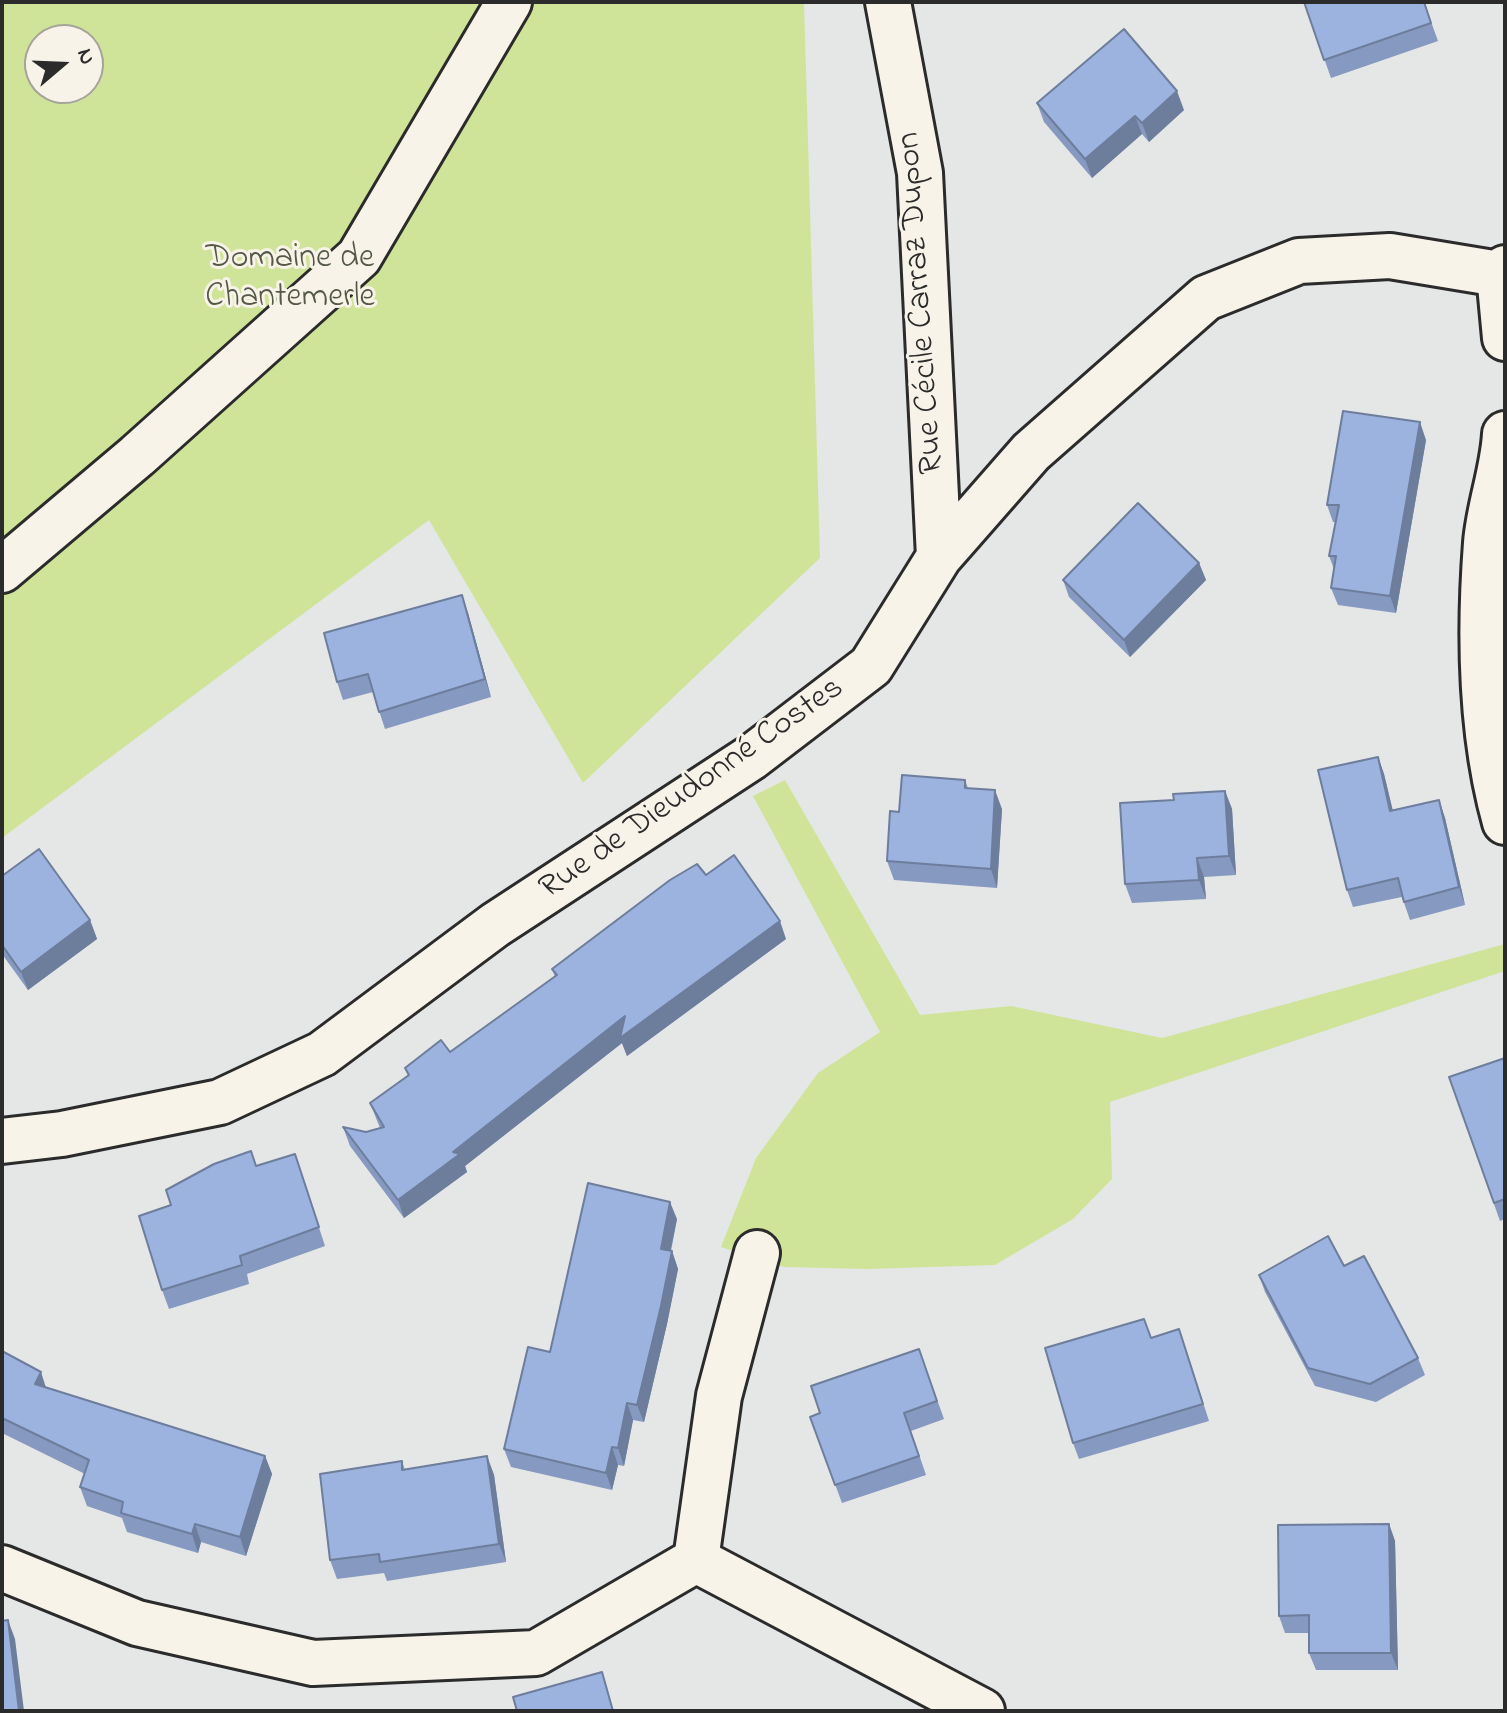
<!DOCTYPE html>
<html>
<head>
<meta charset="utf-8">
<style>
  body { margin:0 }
  #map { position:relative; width:1507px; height:1713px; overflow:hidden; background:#e5e6e6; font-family:"Indie Flower",sans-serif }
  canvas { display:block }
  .frame { position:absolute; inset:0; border:4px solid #2b2b2b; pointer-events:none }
  .north { position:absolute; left:24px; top:24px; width:80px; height:80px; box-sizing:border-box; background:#f7f3e8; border:2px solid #a5a39c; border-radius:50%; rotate:71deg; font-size:22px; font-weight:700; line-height:32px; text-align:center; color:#2b2b2b }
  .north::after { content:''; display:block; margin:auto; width:28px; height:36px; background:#2b2b2b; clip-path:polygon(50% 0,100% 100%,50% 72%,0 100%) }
</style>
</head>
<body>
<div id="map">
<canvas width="1507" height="1713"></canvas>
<div class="frame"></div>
<div class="north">N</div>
</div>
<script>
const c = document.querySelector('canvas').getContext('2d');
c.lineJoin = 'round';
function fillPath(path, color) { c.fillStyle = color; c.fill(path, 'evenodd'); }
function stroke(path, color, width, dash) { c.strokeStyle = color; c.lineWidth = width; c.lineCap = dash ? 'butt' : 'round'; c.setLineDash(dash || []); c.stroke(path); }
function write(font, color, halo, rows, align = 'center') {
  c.font = font + ' "Indie Flower",sans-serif'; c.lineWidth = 6; c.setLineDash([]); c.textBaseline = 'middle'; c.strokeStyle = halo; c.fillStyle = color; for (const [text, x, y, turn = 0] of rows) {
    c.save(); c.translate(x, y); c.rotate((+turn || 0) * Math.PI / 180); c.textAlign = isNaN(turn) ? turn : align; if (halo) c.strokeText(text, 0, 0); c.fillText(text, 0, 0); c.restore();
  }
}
fillPath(new Path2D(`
  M2,2H804L820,558L583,783L429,520L2,838ZM40,40H88V88H40Z
  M785,780L920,1015L1011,1006L1162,1038L1505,944V971L1110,1102L1112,1179L1073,1219L995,1265L867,1269L784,1267L721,1247L756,1158L818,1073L880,1032L753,796Z`), '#cfe499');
const minor = new Path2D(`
  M888,2L920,173L939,557
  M1499,274L1505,338
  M1505,434C1503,471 1489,506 1486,543C1479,635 1480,733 1505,822
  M2,570L137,456L359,257L509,2
  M2,1141L62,1134L220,1102L322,1054L495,925L752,757L871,666L939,557L1031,452L1206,298L1299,261L1390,256L1499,274L1505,268
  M696,1560L719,1396L757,1253
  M2,1568L137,1623L313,1663L536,1653L696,1560L982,1711`);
stroke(minor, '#2b2b2b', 50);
stroke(minor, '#f7f3e8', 44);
fillPath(new Path2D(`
  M1304,2H1424L1438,41L1331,78Z
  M1037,103L1184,110L1149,142L1142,134L1092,178L1044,122Z
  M1426,440L1396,613L1338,605L1331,588L1334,569L1329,556L1335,522H1333L1327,505Z
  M1199,563L1206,580L1130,657L1069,597L1063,580Z
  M468,613L491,697L385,729L373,692L343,700L337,682Z
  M1378,757L1384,774L1393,811L1439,800L1445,818L1465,905L1410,920L1402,897L1353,907L1347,890Z
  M965,780L968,788L1002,809L997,888L894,880L887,861L899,812Z
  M1225,791L1232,809L1236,875L1204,877L1206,899L1132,903L1125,884L1174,800Z
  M706,875L786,939L627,1056L622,1043L465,1166L467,1172L404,1218L350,1146L343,1127L366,1132L380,1128L370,1103L408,1076L405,1068L450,1052L555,977L552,969Z
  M2,876L90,920L97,939L28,990L2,954Z
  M1505,1058V1219L1500,1221L1449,1077Z
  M295,1154L325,1246L247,1274L249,1284L169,1309L162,1290L256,1166Z
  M677,1219L671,1251H672L678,1269L667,1324L644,1422L633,1420L624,1466L618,1465L612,1490L511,1467L504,1449L550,1352Z
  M1344,1266L1418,1358L1425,1375L1376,1402L1315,1386L1265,1292L1259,1275Z
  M1151,1338L1185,1346L1209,1421L1079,1459L1073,1443Z
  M919,1349L944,1419L911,1431L926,1475L842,1503L810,1417L820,1413Z
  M2,1351L46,1387L265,1456L272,1474L246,1556L201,1542L198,1553L127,1532L122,1518L87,1506L80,1487L85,1474L2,1433Z
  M487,1456L494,1475L506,1562L387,1581L384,1573L337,1579L330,1560L402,1461L405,1470Z
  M1389,1524L1395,1541L1398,1670H1316L1309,1653V1633H1285L1279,1616Z`), '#8699c0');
fillPath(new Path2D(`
  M1177,91L1184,110L1149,142L1142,123Z
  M1135,116L1142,134L1092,178L1085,159Z
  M1420,422L1426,440L1396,613L1390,596Z
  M1199,563L1206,580L1130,657L1124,640Z
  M462,595L468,613L491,697L485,679Z
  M1378,757L1384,774L1397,829L1390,811Z
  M995,790L1002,809L997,888L991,869Z
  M1225,791L1232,809L1236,875L1229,856Z
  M1439,800L1445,818L1465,905L1459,887Z
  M1197,858L1204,877L1206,899L1199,880Z
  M90,920L97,939L28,990L21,972Z
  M780,921L786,939L627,1056L622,1043L465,1166L467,1172L404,1218L398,1200L453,1152L625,1016Z
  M670,1202L677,1219L667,1267L661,1249Z
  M672,1251L678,1269L667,1324L644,1422L637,1405Z
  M41,1372L47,1391L35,1384Z
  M627,1403L633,1420L624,1466L618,1448Z
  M612,1447L618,1465L612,1490L606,1473Z
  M265,1456L272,1474L246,1556L240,1537Z
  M487,1456L494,1475L506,1562L499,1544Z
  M195,1524L201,1542L198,1553L192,1534Z
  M1389,1524L1395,1541L1398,1670L1391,1653Z
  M8,1620L15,1639L24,1711H19Z`), '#6d7d9c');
const building = new Path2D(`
  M1304,2H1424L1431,23L1324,60Z
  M1124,29L1177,91L1142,123L1135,116L1085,159L1037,103Z
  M1343,411L1420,422L1390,596L1331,588L1336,556H1329L1339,505H1327Z
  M1138,503L1199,563L1124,640L1063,580Z
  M462,595L485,679L379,712L368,674L337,682L324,633Z
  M1378,757L1390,811L1439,800L1459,887L1404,902L1398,878L1347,890L1318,770Z
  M902,775L965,780V788L995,790L991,869L887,861L890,811L899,812Z
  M1225,791L1229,856L1197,858L1199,880L1125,884L1120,803L1174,800L1173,794Z
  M39,849L90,920L21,972L2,945V876Z
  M734,855L780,921L620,1038L625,1016L453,1152L460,1154L398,1200L343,1127L366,1132L384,1127L370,1103L409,1075L405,1068L441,1040L450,1052L557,975L552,969L670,880L697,864L706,875Z
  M1505,1058V1199L1494,1203L1449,1077Z
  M251,1151L256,1166L295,1154L319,1227L240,1256L242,1265L162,1290L139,1216L171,1205L166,1190L214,1164Z
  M588,1183L670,1202L661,1249L672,1251L661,1306L637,1405L627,1403L618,1448L612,1447L606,1473L504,1449L528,1347L550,1352Z
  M1328,1236L1344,1266L1364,1256L1418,1358L1370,1384L1308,1368L1259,1275Z
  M1144,1319L1151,1338L1179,1329L1203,1404L1073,1443L1045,1348Z
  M919,1349L937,1401L904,1413L919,1456L835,1485L810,1417L820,1413L811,1386Z
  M2,1351L41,1372L35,1384L265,1456L240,1537L195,1524L192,1534L121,1513L123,1502L80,1487L89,1460L2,1418Z
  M487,1456L499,1544L380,1562L379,1554L330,1560L320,1474L402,1461V1470Z
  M1389,1524L1391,1653H1309V1615L1279,1616L1278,1525Z
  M8,1620L19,1711H2V1621Z
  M602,1672L613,1711H517L513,1697Z`);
fillPath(building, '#9cb2df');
stroke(building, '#6d7d9c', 2);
write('34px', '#545946', '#f7f3e8', [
  ["Domaine de",290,260],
  ["Chantemerle",290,299]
]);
write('34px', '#2b2b2b', '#f7f3e8', [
  ["Rue Cécile Carraz Dupon",923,303,-94],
  ["Rue de Dieudonné Costes",693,790,-35]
]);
</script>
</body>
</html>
